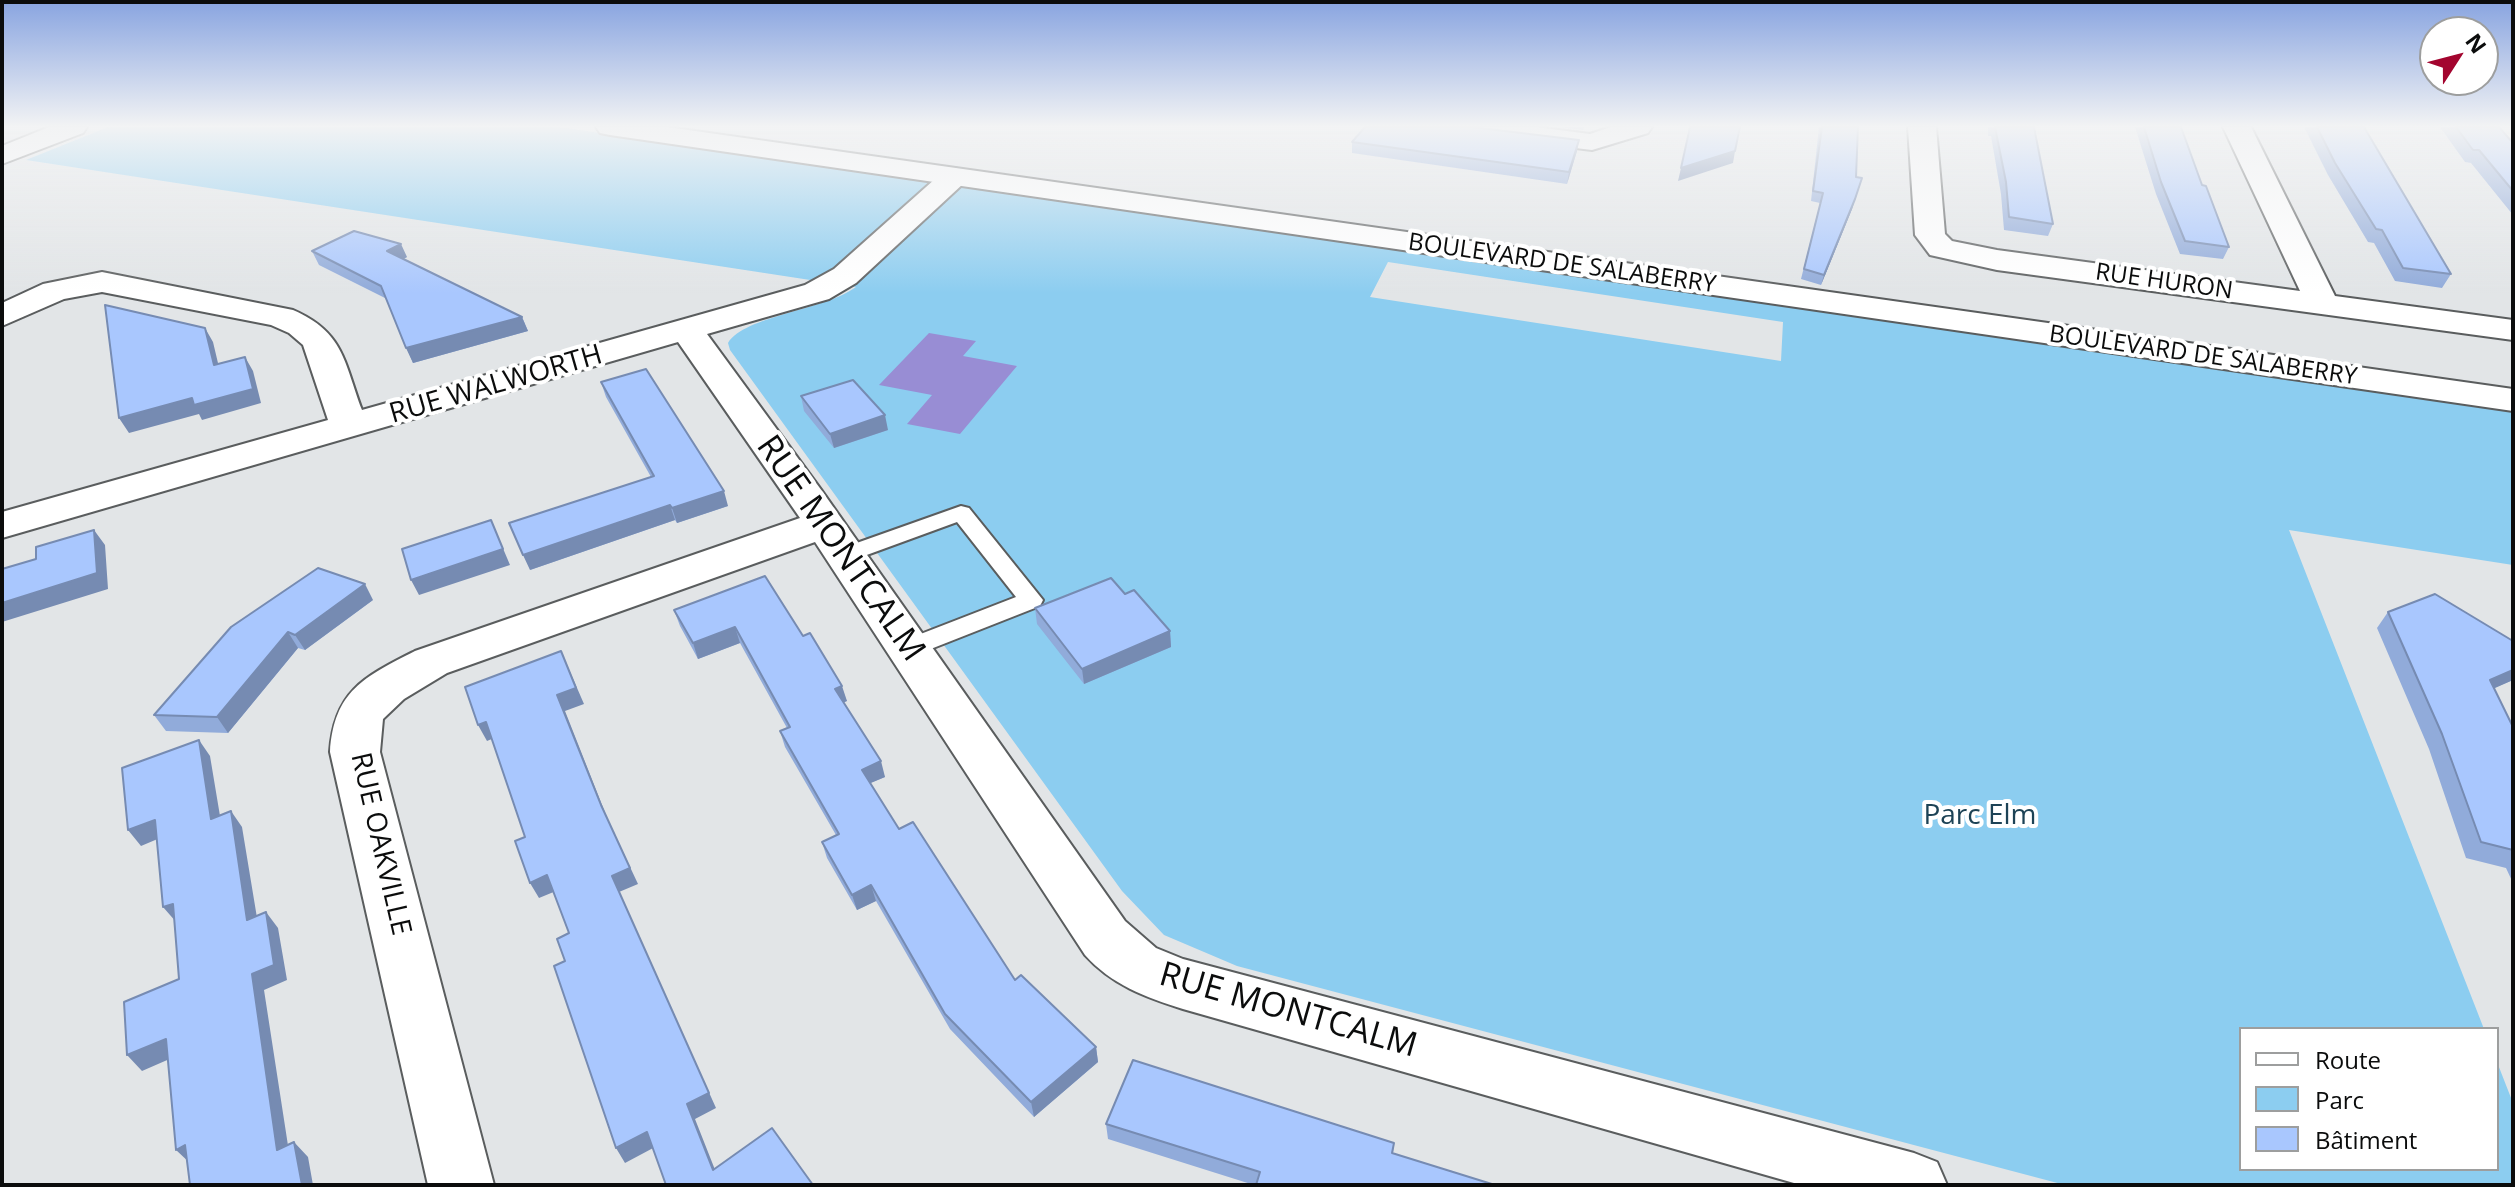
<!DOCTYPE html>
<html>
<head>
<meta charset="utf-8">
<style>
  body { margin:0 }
  #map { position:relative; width:2515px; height:1187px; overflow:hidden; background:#e2e5e7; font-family:"Open Sans",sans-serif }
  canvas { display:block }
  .frame { position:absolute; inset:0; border:4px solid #0b0c0c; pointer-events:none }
  .legend { position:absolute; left:2239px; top:1027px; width:260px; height:144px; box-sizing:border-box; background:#fff; border:2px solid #9d9e9e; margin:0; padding:10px 14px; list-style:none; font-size:24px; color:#0b0c0c }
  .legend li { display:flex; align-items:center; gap:16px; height:40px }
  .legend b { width:40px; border:2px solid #9d9e9e }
  .north { position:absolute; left:2419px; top:16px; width:80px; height:80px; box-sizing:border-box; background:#fff; border:2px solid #9d9e9e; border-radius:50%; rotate:54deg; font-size:22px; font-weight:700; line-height:32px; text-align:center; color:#0b0c0c }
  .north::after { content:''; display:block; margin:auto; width:28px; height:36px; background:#a3052f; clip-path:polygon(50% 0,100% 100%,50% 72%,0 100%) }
</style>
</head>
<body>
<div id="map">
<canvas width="2515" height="1187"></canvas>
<div class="frame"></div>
<ul class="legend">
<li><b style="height:10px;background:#fff"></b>Route</li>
<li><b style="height:22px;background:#8ccdf0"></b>Parc</li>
<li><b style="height:22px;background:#a9c7fe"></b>Bâtiment</li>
</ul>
<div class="north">N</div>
</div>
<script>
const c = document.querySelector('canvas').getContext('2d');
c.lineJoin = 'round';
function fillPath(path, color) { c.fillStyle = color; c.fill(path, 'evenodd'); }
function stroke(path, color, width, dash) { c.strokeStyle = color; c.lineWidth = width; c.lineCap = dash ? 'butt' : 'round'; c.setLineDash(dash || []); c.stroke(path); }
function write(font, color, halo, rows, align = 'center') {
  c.font = font + ' "Open Sans",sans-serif'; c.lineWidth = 8; c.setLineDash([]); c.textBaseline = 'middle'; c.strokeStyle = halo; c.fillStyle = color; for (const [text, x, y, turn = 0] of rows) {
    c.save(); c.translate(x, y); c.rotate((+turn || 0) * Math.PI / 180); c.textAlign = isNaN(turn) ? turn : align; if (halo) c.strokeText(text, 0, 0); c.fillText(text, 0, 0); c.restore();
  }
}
fillPath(new Path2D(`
  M108,127H559L2513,412V565L2289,530L2484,1029H2241V1169H2497V1062L2513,1103V1185H2065L1237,966L1164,935L1122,891L730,350L728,343C744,316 825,310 856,287L26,160ZM1388,262L1783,322L1781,361L1370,297Z`), '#8ccdf0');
fillPath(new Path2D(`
  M929,333L976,341L963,356L1017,366L960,434L907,424L932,395L879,385Z`), '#988dd4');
const service = new Path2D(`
  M961,506L969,508L1043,600L1040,606L918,654L909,657L900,654L896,648L900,642L1016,597L957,522L853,560H837L833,555L837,550Z`);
const minor = new Path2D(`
  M1454,127H1536L1590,134L1611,127H1652L1648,133L1592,150L1468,135L1458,133Z
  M1908,127H1936L1945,234L1952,241L1997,250L2300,291L2223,127H2251L2335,296L2513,320V340L1997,270L1930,255L1915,235Z
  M954,168L964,171L968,177L964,183L856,283L829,299L707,334L822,491L1125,921L1156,948L1183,959L1914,1153L1937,1162L1947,1185H1801L1183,1009C1145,997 1112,985 1085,955L815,542L447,673L404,699L383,719L380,752L494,1185H428L330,752C334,691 364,677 415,651L800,518L678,342L2,538V512L328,420L303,345L289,333L271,325L102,292L64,299L2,326V303L43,284L102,272L293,310C344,332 344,362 362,410L805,285L834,269L944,171Z`);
const tertiary = new Path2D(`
  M49,127H87L83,133L2,164V146Z
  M596,127H667L2513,389V411L610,135L600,133Z`);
stroke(service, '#5a5d5e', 4);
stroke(minor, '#5a5d5e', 4);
stroke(tertiary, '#5a5d5e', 4);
fillPath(service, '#fff');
fillPath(minor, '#fff');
fillPath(tertiary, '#fff');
fillPath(new Path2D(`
  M1559,127H1584L1583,130Z
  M1819,127H1858L1856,177L1862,178L1852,209L1821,285L1801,279L1820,203L1811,201Z
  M1988,127H2034L2053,224L2048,236L2004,230L2001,194L1991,136H1988Z
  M2135,127H2181L2202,185L2229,247L2223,259L2180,254L2156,194Z
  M2304,127H2364L2451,274L2442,288L2395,281L2374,243L2368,242L2328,175Z
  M2440,127H2499L2513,143V215L2471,163L2465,162Z
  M1352,142L1577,151L1567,184L1352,153Z
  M312,251L407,257L404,259L522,317L528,331L413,363L387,299L319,265Z
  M601,382L728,506L677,523L675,520L530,570L651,477L606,397Z
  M801,396L888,430L834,448L804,411Z
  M1125,594L1170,631L1171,647L1084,684L1037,624L1035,608Z
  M373,600L305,650L298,648L228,733L166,731L154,715L231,627Z
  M674,610L803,636L847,701L844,702L885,777L870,783L899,829L1015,980L1096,1047L1098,1062L1034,1117L950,1029L876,901L857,910L827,858L822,842L836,835L785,747L780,731L787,728L740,643L698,659L680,626Z
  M2388,612L2513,641V680L2494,688L2513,727V883L2506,868L2466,858L2429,749L2377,628Z
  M1106,1124L1394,1143L1393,1154L1495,1185H1254L1108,1139Z`), '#91abda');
fillPath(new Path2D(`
  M1579,140L1577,151L1567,184L1569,172Z
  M1735,151L1733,163L1678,181L1681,168Z
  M1855,199L1852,209L1821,285L1824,275Z
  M401,244L407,257L393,264L387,251Z
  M522,317L528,331L413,363L406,348Z
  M205,328L213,342L222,380L214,365Z
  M245,357L253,371L261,403L202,420L199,414L129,433L119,418Z
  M885,415L888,430L834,448L830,434Z
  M724,491L728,506L677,523L672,508Z
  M670,505L675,520L530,570L523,555Z
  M491,520L510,565L419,595L411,580Z
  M94,530L105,545L108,589L2,622V603Z
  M365,584L373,600L305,650L295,635Z
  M735,627L740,643L698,659L693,643Z
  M1170,631L1171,647L1084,684L1082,669Z
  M288,632L298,648L228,733L217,717Z
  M561,651L584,704L565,711L608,820L638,884L619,892L716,1108L695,1119L721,1185L713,1170L687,1104L612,876L601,805L557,695Z
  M2513,670V680L2477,696L2490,680Z
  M842,686L847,701L840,704L835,689Z
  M486,722L494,738L487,741L478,725Z
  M199,740L210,756L223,834L211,819Z
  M881,761L885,777L866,785L862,770Z
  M231,811L242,827L260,936L247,920Z
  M155,820L167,835L141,846L128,830Z
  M547,875L556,891L539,898L530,883Z
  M871,885L876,901L857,910L852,895Z
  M173,904L177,923L163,907Z
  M266,912L278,928L287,980L264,990L291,1165L277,1150L252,974Z
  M166,1039L181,1054L142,1071L127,1055Z
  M1096,1047L1098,1062L1034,1117L1031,1102Z
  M647,1132L655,1147L625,1163L616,1148Z
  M294,1142L308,1157L313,1185H302Z
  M185,1145L191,1164L176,1150Z`), '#768bb2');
const building = new Path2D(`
  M1365,127H1472L1579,140L1569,172L1352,142Z
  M1690,127H1740L1735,151L1681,168Z
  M1822,127H1858L1856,177L1862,178L1855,199L1824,275L1804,269L1823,193L1813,191Z
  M1995,127H2034L2053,224L2009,217L2006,182Z
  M2144,127H2181L2202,185L2206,186L2229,247L2185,241L2161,182Z
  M2317,127H2364L2451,274L2403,268L2382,230L2376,229L2335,163Z
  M2456,127H2499L2513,143V191L2479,150H2473Z
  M354,231L401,244L387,251L522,317L406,348L381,286L312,251Z
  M105,305L205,328L214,365L245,357L253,389L194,405L192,398L119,418Z
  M646,369L724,491L672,508L670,505L523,555L509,523L654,476L601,382Z
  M853,380L885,415L830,434L801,396Z
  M491,520L503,549L411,580L402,549Z
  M94,530L97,573L2,603V569L36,559V547Z
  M318,568L365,584L295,635L288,632L217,717L154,715L231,627Z
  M765,576L803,636L810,633L842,686L835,689L881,761L862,770L899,829L913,822L1015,980L1021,975L1096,1047L1031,1102L945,1014L871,885L852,895L822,842L839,834L780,731L790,727L735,627L693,643L674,610Z
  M1111,578L1125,594L1134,590L1170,631L1082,669L1035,608Z
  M2435,594L2513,641V670L2490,680L2513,727V850L2481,842L2442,734L2388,612Z
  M561,651L576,688L557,695L601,805L630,868L612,876L709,1093L687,1104L713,1170L772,1128L813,1185H666L647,1132L616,1148L554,966L565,961L557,939L569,933L547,875L530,883L515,841L525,837L486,722L478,725L465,687Z
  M199,740L211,819L231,811L247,920L266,912L274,965L252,974L277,1150L294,1142L302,1185H190L185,1145L176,1150L166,1039L127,1055L124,1002L179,979L173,904L163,907L155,820L128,830L122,768Z
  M1133,1060L1394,1143L1392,1153L1495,1185H1256L1260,1172L1106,1124Z`);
fillPath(building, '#a9c7fe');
stroke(building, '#768bb2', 2);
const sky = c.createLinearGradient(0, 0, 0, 293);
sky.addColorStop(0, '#88a4e0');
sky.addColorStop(0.43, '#f2f3f4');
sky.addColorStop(1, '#f2f3f400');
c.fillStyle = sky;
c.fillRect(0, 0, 2515, 293);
write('24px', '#0b0c0c', '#fff', [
  ["BOULEVARD DE SALABERRY",1562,264,8],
  ["RUE HURON",2164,282,8],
  ["BOULEVARD DE SALABERRY",2203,356,8]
]);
write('28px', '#0b0c0c', '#fff', [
  ["RUE WALWORTH",496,385,-16],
  ["RUE OAKVILLE",380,844,77]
]);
write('28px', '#1d4356', '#fff', [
  ["Parc Elm",1980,816]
]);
write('34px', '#0b0c0c', '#fff', [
  ["RUE MONTCALM",840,549,55],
  ["RUE MONTCALM",1288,1011,16]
]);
</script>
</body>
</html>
